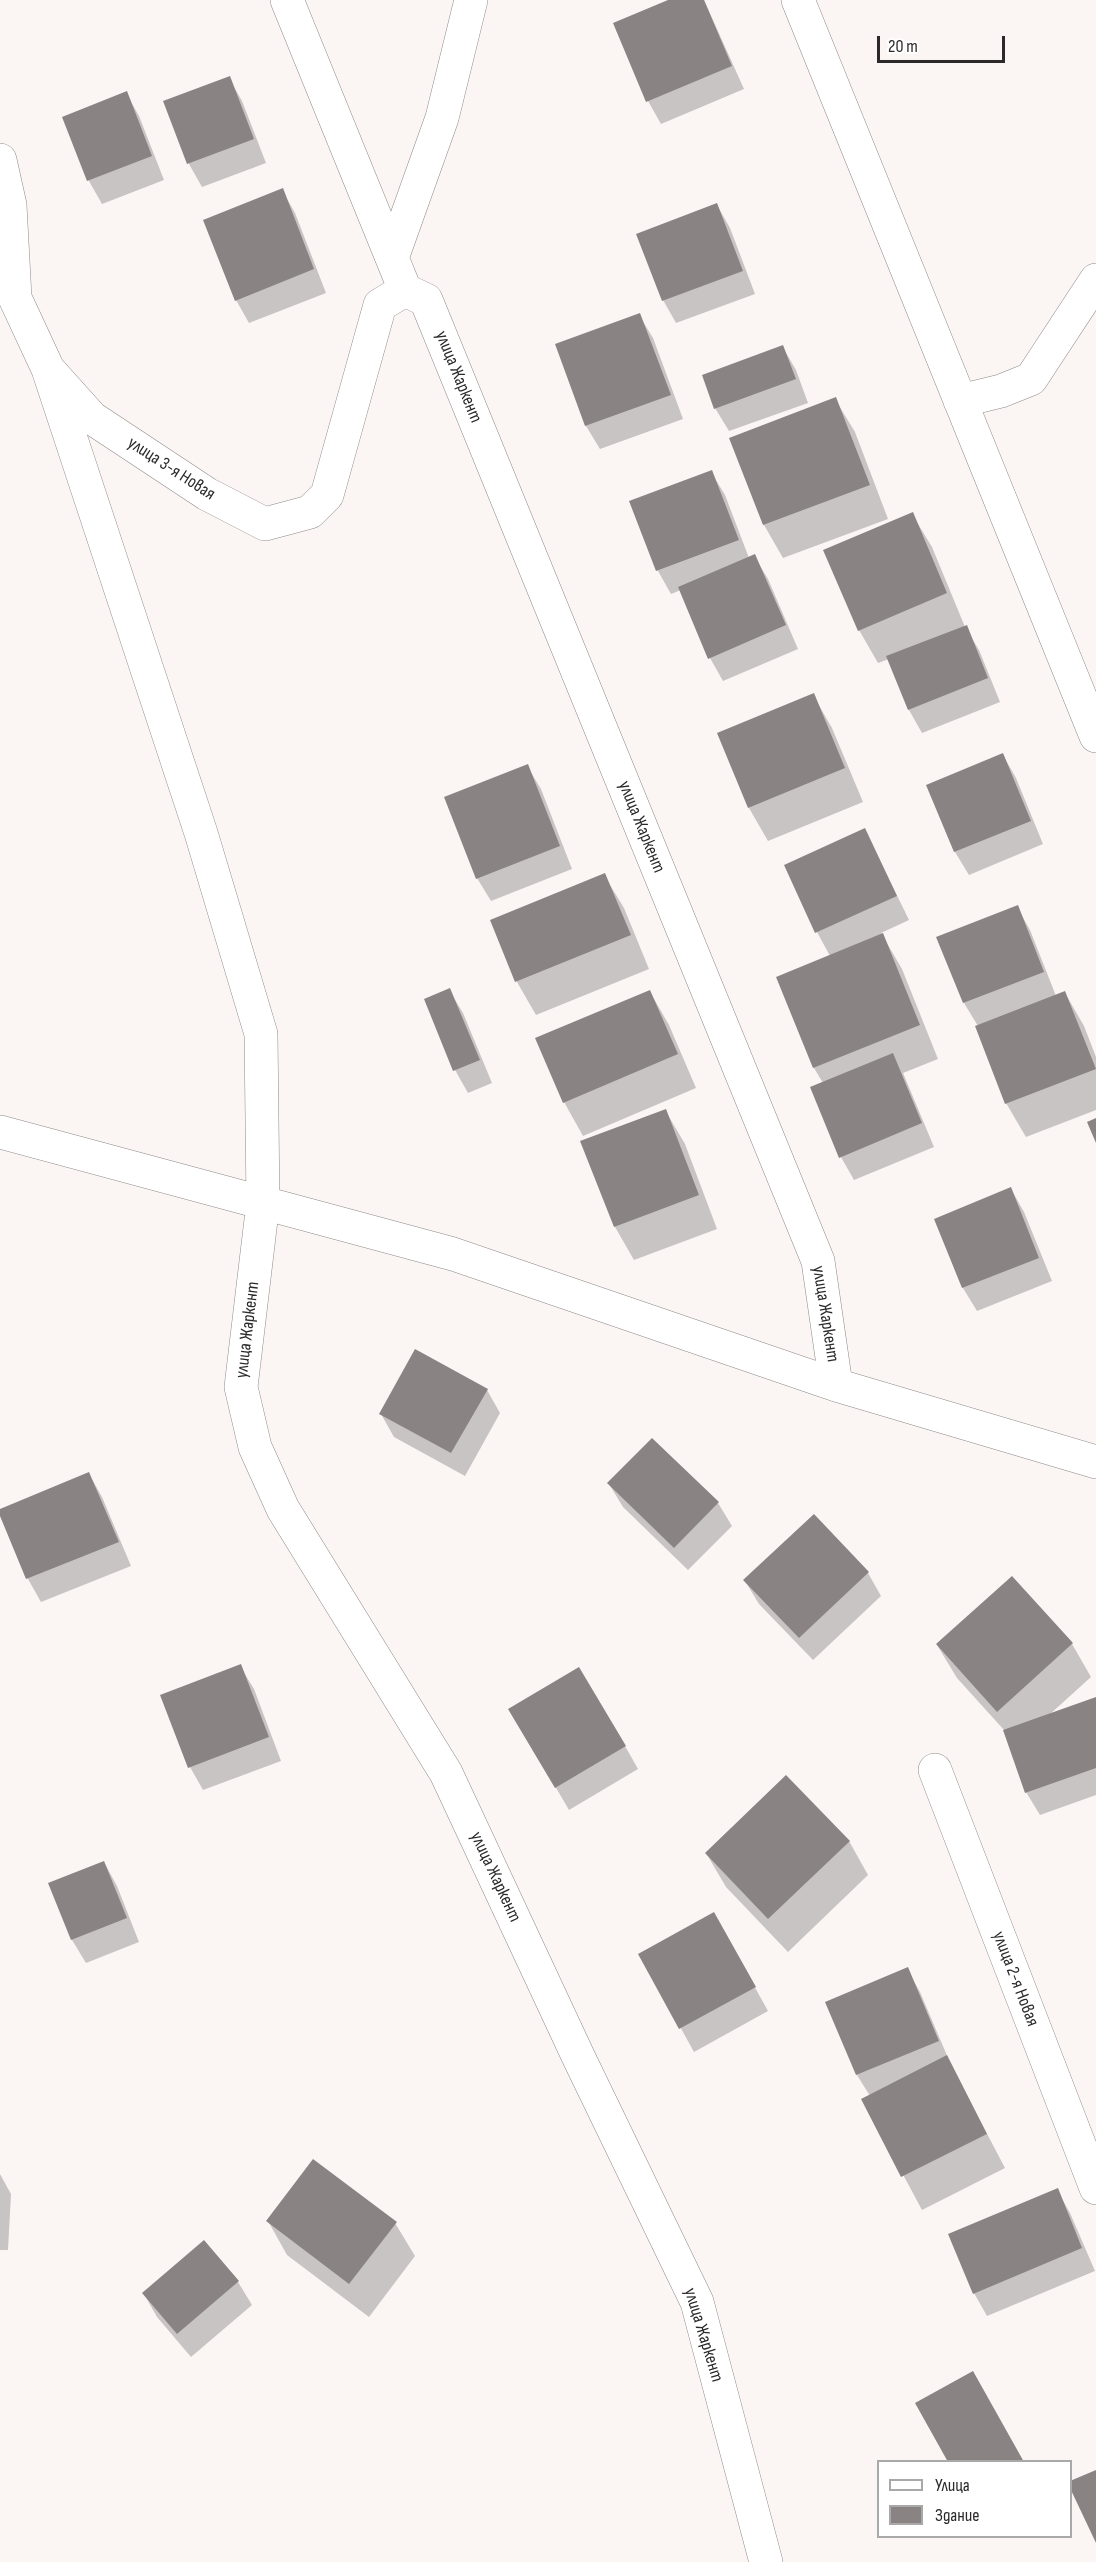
<!DOCTYPE html>
<html>
<head>
<meta charset="utf-8">
<style>
  body { margin:0 }
  #map { position:relative; width:1096px; height:2562px; overflow:hidden; background:#fbf5f4; font-family:"Sofia Sans Condensed",sans-serif }
  canvas { display:block }
  .legend { position:absolute; left:877px; top:2460px; width:195px; height:78px; box-sizing:border-box; background:#fff; border:2px solid #aaa9a9; margin:0; padding:8px 10px; list-style:none; font-size:18px; color:#2b2929 }
  .legend li { display:flex; align-items:center; gap:12px; height:30px }
  .legend b { width:30px; border:2px solid #aaa9a9 }
  .scale { position:absolute; left:877px; top:36px; width:128px; height:27px; box-sizing:border-box; border:3px solid #2b2929; border-top:0; padding-left:8px; font-size:18px; line-height:21px; white-space:nowrap; color:#2b2929; -webkit-text-stroke:4px #fff; paint-order:stroke }
</style>
</head>
<body>
<div id="map">
<canvas width="1096" height="2562"></canvas>
<ul class="legend">
<li><b style="height:8px;background:#fff"></b>Улица</li>
<li><b style="height:16px;background:#898483"></b>Здание</li>
</ul>
<div class="scale">20 m</div>
</div>
<script>
const c = document.querySelector('canvas').getContext('2d');
c.lineJoin = 'round';
function fillPath(path, color) { c.fillStyle = color; c.fill(path, 'evenodd'); }
function stroke(path, color, width, dash) { c.strokeStyle = color; c.lineWidth = width; c.lineCap = dash ? 'butt' : 'round'; c.setLineDash(dash || []); c.stroke(path); }
function write(font, color, halo, rows, align = 'center') {
  c.font = font + ' "Sofia Sans Condensed",sans-serif'; c.lineWidth = 4.5; c.setLineDash([]); c.textBaseline = 'middle'; c.strokeStyle = halo; c.fillStyle = color; for (const [text, x, y, turn = 0] of rows) {
    c.save(); c.translate(x, y); c.rotate((+turn || 0) * Math.PI / 180); c.textAlign = isNaN(turn) ? turn : align; if (halo) c.strokeText(text, 0, 0); c.fillText(text, 0, 0); c.restore();
  }
}
fillPath(new Path2D(`
  M672,0H704L744,89L661,124L648,101Z
  M229,78L242,101L266,163L202,187L189,164L165,102Z
  M126,93L139,116L164,180L102,204L89,181L64,118Z
  M282,190L295,213L326,293L249,323L236,300Z
  M717,205L730,228L755,294L676,323L663,300Z
  M639,315L653,338L683,419L600,449L586,426L557,345Z
  M782,346L796,370L808,403L729,431L715,408Z
  M835,399L855,432L888,519L783,558L764,525L731,439Z
  M711,472L725,495L749,558L754,556L768,579L798,649L723,681L710,658L681,590L671,594L658,571L631,502Z
  M912,514L932,547L965,627L979,650L1000,702L922,733L909,710L889,659L878,663L859,630Z
  M813,695L832,728L863,802L768,841L749,808Z
  M1003,755L1016,778L1043,844L969,875L955,852L928,786Z
  M527,766L541,789L572,869L491,901L477,878Z
  M865,830L909,920L881,933L902,969L938,1059L903,1073L934,1147L854,1180L841,1157L823,1083L814,1068L778,978L830,956L817,932L786,865Z
  M604,875L624,908L649,969L536,1015L517,982L492,920Z
  M1017,907L1030,930L1056,996L1065,993L1084,1026L1096,1057V1110L1026,1137L1006,1103L978,1026L964,1003L938,938Z
  M449,990L463,1013L492,1083L468,1093L455,1070Z
  M650,992L669,1025L696,1088L583,1136L564,1102Z
  M665,1110L685,1144L717,1229L634,1260L615,1227Z
  M1011,1189L1024,1212L1052,1281L977,1311L963,1288L936,1219Z
  M487,1390L500,1413L465,1476L394,1437L381,1414Z
  M89,1474L102,1497L131,1566L41,1602L28,1579L0,1511Z
  M609,1484L718,1503L732,1526L688,1570L623,1507Z
  M814,1516L868,1573L881,1596L813,1660L759,1604L745,1581Z
  M1072,1644L1091,1677L1049,1715L1096,1699V1795L1040,1815L1026,1792L1004,1730L957,1678L937,1645Z
  M240,1666L254,1689L281,1761L203,1790L190,1767Z
  M510,1709L625,1746L638,1769L569,1810Z
  M849,1841L868,1875L788,1952L726,1887L706,1853Z
  M104,1862L117,1886L139,1942L86,1963L72,1940L50,1884Z
  M727,1937L768,2011L694,2052L640,1954Z
  M907,1969L920,1992L951,2065L1005,2168L922,2210L863,2100L870,2096L857,2075L827,2003Z
  M0,2174L11,2194L8,2250H0Z
  M1057,2190L1070,2213L1095,2271L987,2316L974,2293Z
  M268,2221L395,2223L415,2256L369,2317L287,2255Z
  M204,2242L238,2282L252,2305L191,2357L157,2317L144,2294Z`), '#0003');
fillPath(new Path2D(`
  M668,0H704L732,66L646,102L613,23Z
  M230,76L254,139L187,164L163,101Z
  M127,91L152,156L87,181L62,117Z
  M283,188L314,269L235,301L203,220Z
  M717,203L743,271L662,301L636,234Z
  M640,313L671,395L585,426L555,344Z
  M783,345L796,379L714,409L702,375Z
  M836,397L870,485L763,525L729,438Z
  M712,470L739,540L656,571L629,501Z
  M913,512L947,593L858,631L823,550Z
  M755,554L786,625L708,659L678,587Z
  M967,625L988,678L908,710L886,656Z
  M814,693L845,768L748,808L717,733Z
  M1003,753L1031,821L954,852L926,785Z
  M528,764L560,846L476,879L444,797Z
  M865,828L897,896L815,933L784,865Z
  M605,873L631,935L515,982L490,920Z
  M1018,905L1044,972L963,1003L936,937Z
  M883,933L920,1025L813,1068L776,977Z
  M450,988L480,1060L453,1071L424,999Z
  M650,990L678,1054L563,1103L535,1038Z
  M1065,991L1096,1069L1005,1104L975,1026Z
  M893,1053L922,1123L839,1158L810,1087Z
  M666,1109L699,1195L614,1227L580,1141Z
  M1096,1118V1143L1087,1122Z
  M1011,1187L1039,1258L962,1288L934,1219Z
  M415,1349L488,1389L451,1453L379,1414Z
  M652,1438L719,1502L674,1548L607,1483Z
  M89,1472L119,1542L26,1579L0,1516V1509Z
  M814,1514L869,1572L799,1638L743,1580Z
  M1012,1576L1073,1643L997,1712L936,1644Z
  M241,1664L269,1737L188,1768L160,1695Z
  M579,1667L626,1746L555,1788L508,1709Z
  M1096,1697V1768L1025,1793L1003,1730Z
  M786,1775L850,1841L768,1919L705,1853Z
  M104,1861L127,1918L71,1940L48,1883Z
  M714,1912L756,1987L679,2029L638,1954Z
  M908,1967L939,2041L856,2075L825,2002Z
  M947,2055L987,2134L901,2177L861,2099Z
  M313,2159L397,2222L349,2284L266,2221Z
  M1058,2188L1082,2248L973,2294L948,2234Z
  M204,2240L239,2281L177,2334L142,2293Z
  M973,2371L1024,2462H948L915,2403Z
  M1096,2470V2543L1070,2488V2481Z`), '#898483');
const minor = new Path2D(`
  M287,0L405,290
  M798,0L1096,736
  M0,160L10,205L15,298L48,369L92,418L207,494L265,524L310,512L327,495L380,305L405,290L426,300L818,1261L836,1385
  M392,258L442,118L471,0
  M48,369L201,833L261,1034L263,1203L241,1387L255,1447L283,1509L446,1773L578,2056L697,2302L766,2562
  M960,401L1001,391L1031,379L1096,280
  M0,1132L453,1254L836,1385L1096,1462
  M935,1770L1096,2188`);
stroke(minor, '#8f8a89', 34);
stroke(minor, '#fff', 33);
write('18px', '#2b2929', '#fff', [
  ["улица Жаркент",458,377,68],
  ["улица 3-я Новая",171,469,33],
  ["улица Жаркент",641,827,68],
  ["улица Жаркент",825,1314,81],
  ["улица Жаркент",248,1330,-83],
  ["улица Жаркент",495,1877,65],
  ["улица 2-я Новая",1015,1979,69],
  ["улица Жаркент",703,2335,73]
]);
</script>
</body>
</html>
